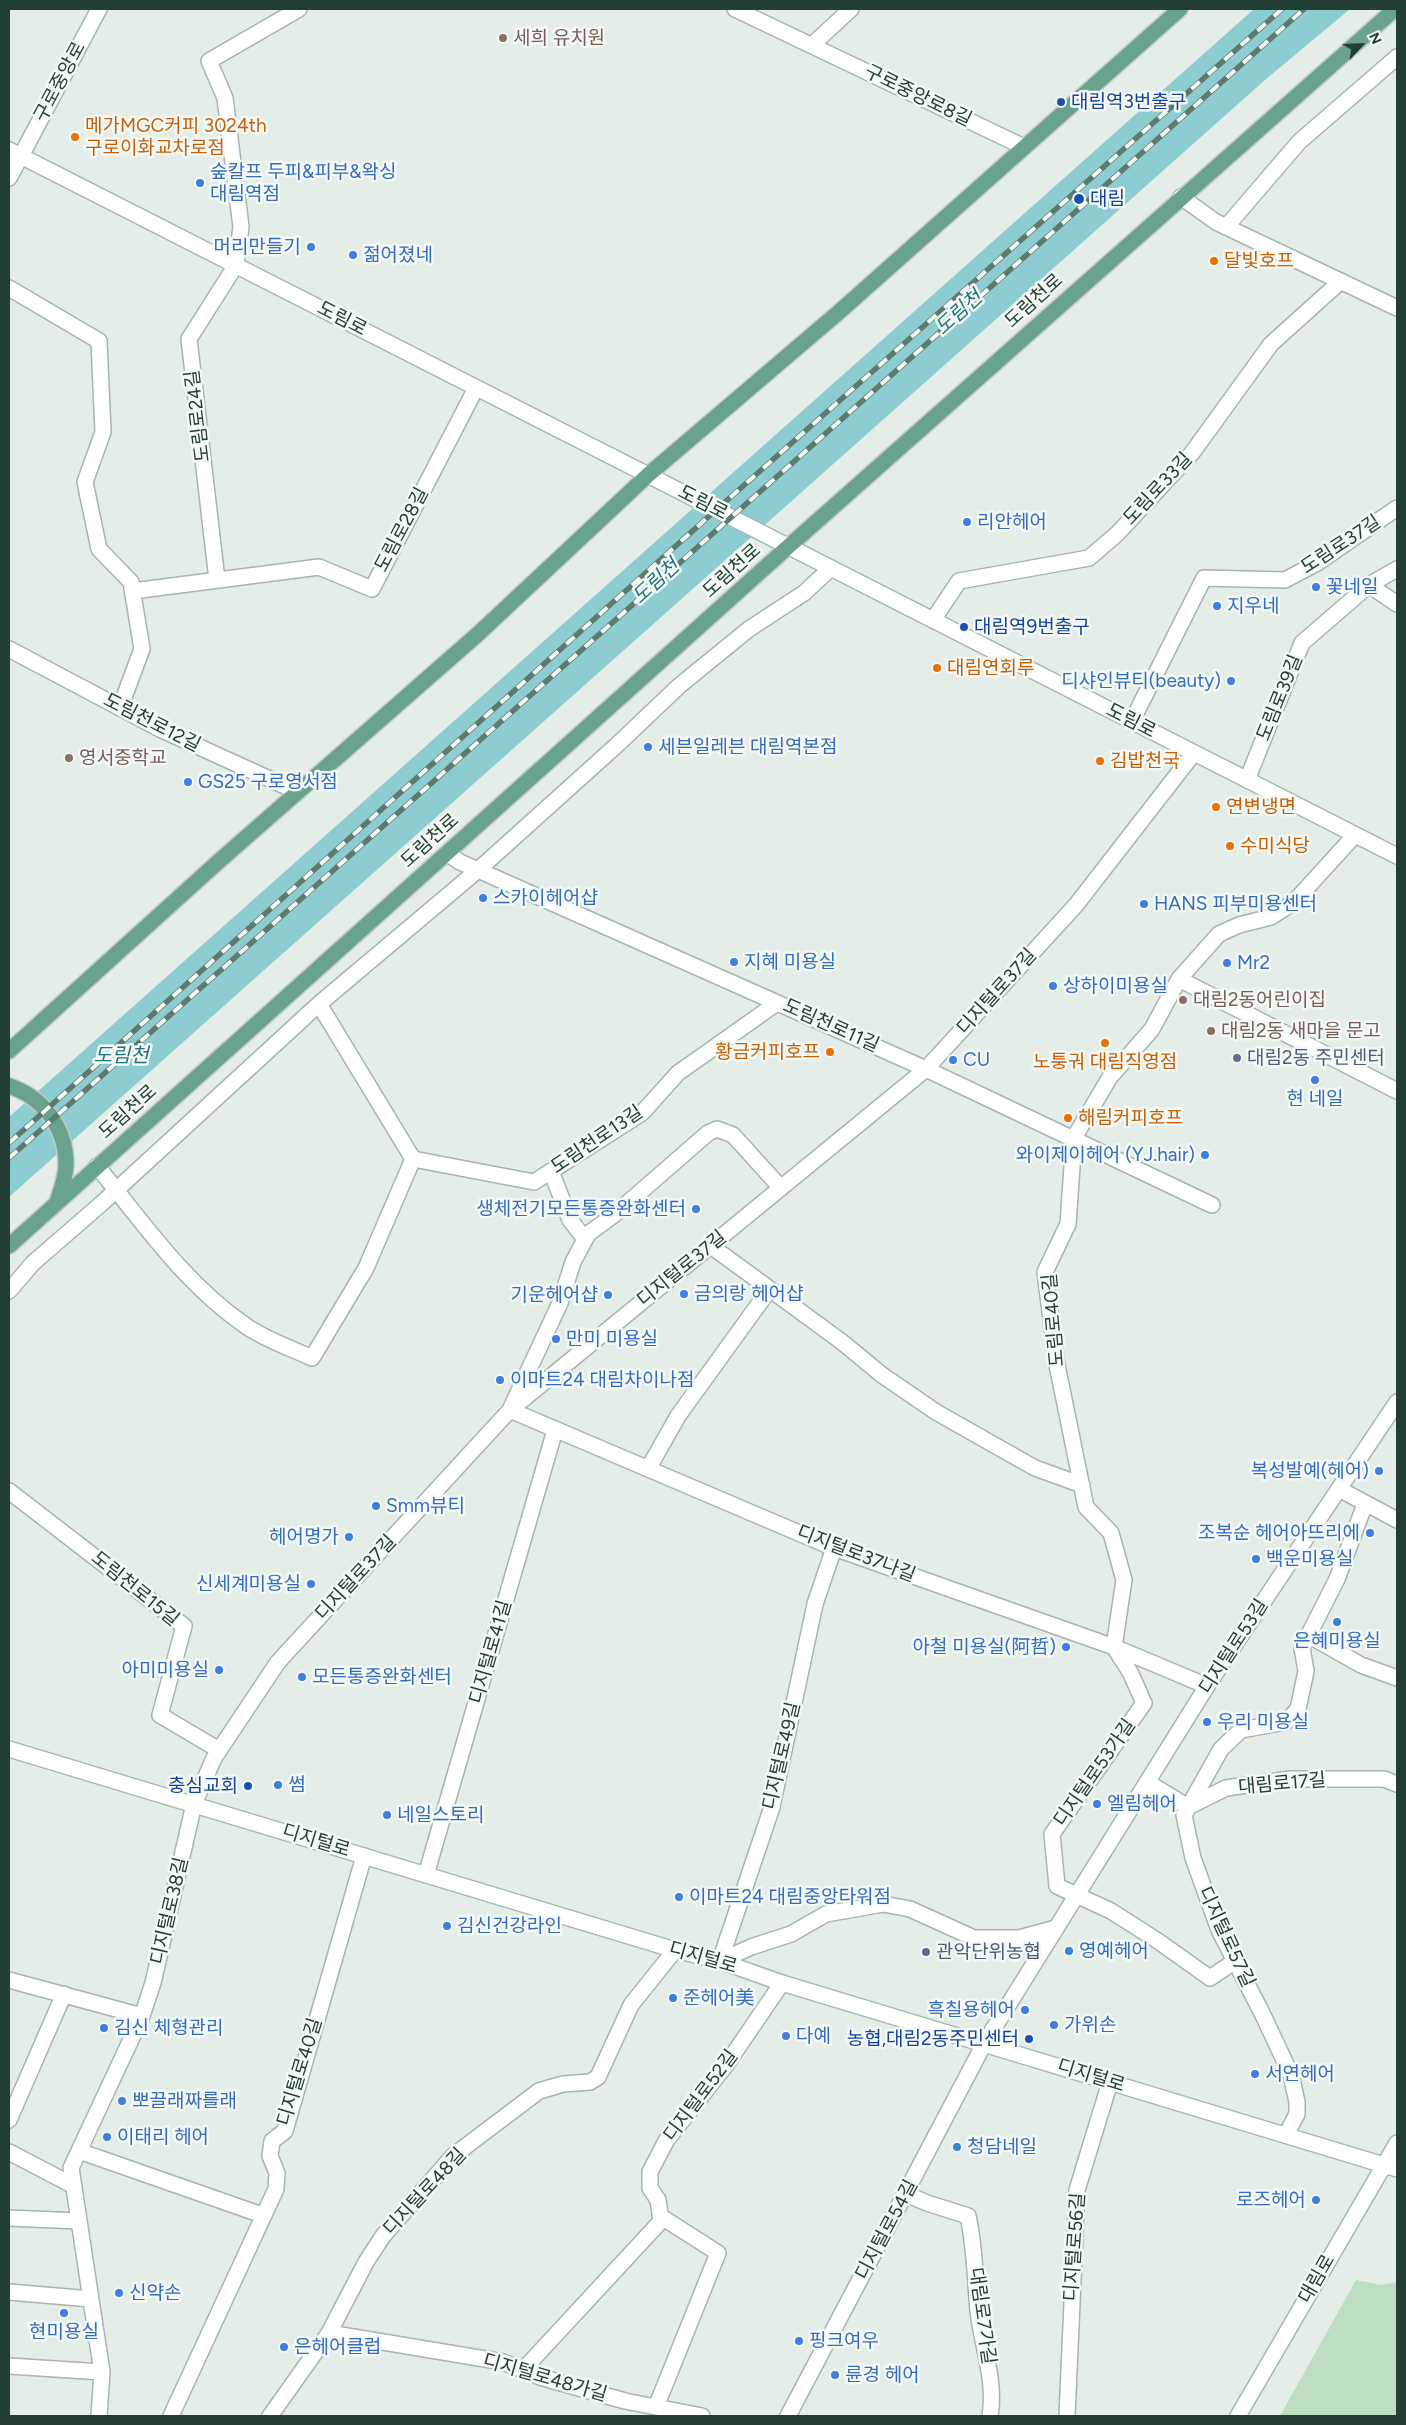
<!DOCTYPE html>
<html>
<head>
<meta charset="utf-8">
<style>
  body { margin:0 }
  #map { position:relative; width:1406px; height:2425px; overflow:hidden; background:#e4ede8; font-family:Figtree,sans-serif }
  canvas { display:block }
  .frame { position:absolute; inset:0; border:10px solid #233e34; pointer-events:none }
  .north { position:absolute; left:1336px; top:20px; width:50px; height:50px; -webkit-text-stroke:4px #f4f9f6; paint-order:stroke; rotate:65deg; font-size:14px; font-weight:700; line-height:20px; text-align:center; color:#233e34 }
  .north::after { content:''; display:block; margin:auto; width:18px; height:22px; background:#233e34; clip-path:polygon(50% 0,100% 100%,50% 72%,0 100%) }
</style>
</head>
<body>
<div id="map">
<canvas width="1406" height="2425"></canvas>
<div class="frame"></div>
<div class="north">N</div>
</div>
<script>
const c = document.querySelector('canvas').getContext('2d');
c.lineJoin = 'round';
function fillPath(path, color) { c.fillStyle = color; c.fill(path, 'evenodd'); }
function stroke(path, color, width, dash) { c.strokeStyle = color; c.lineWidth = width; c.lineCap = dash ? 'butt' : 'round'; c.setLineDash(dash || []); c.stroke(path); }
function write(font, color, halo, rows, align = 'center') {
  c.font = font + ' Figtree,"Noto Sans KR",sans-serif'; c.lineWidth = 5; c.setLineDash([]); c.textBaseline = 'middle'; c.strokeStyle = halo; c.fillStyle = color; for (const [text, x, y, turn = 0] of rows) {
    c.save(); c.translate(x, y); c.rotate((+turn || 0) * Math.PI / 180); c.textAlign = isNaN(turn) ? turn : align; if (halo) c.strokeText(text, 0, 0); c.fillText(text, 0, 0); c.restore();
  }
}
fillPath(new Path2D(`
  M1356,2280L1381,2285L1397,2282V2416H1280Z`), '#bddec2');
fillPath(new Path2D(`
  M1254,9H1350L1265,80L9,1197V1117Z`), '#8dcdd1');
const street = new Path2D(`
  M735,9L1024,147
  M812,45L851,9
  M9,178L21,156
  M1181,197L1216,222L1397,308
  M1226,227L1299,142L1397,57
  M9,288L99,341L103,432L85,482L99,549L131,582L142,649L120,708
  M217,580L189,339L236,265L241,227L225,98L209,61L299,9
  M1369,585L1397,569
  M133,591L319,567L372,589L476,388
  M933,620L959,581L1089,558L1118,533L1192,453L1271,344L1341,281
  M9,649L162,730L298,792
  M1132,721L1204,578L1285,580L1317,563L1397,508
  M1247,780L1302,643L1369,585L1397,604
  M447,853L460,862L926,1069L1212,1205
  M1179,979L1397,1091
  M319,1004L413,1159
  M97,1166C143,1223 185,1284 246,1326C266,1340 291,1348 312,1358L366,1268L413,1159L534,1182L642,1113L678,1073L777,1003
  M551,1171L570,1220L585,1239
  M781,1188L733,1135L717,1129L708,1133L615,1214L588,1234L573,1262L560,1303L510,1410L834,1548L1114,1647L1207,1686
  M711,1246L842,1342L882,1375L936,1412L1035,1468L1082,1485
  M9,1291L33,1263L101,1204L319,1004L478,870L618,744L679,686L749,629L804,593L831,568
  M648,1469L678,1416L769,1290
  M1339,1489L1397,1520
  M9,1491L184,1626L160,1715L219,1750
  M1308,1635L1361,1665L1397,1678
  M1147,1782L1188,1807L1226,1788L1290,1779H1384L1397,1784
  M426,1875L555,1430
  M720,1961L772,1807L815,1604L834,1548
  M720,1961L751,1947L791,1934L826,1914L883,1904L910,1909L974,1938H1019L1056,1928
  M1235,1961L1210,1978L1158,1941L1111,1911L1057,1886L1052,1834L1144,1703L1130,1672L1114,1647L1124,1580L1111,1533L1086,1507L1056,1360L1045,1272L1068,1224L1074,1138L1110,1077L1152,1029L1179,979L1219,934L1239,925L1271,917L1294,902L1355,835
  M9,1980L142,2016
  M9,2120L64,1994
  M1286,2135L1297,2114V2102L1291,2075L1262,2013L1219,1930L1193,1858L1184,1815L1221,1749L1241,1730L1286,1722L1298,1709L1306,1671L1302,1648L1337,1579L1365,1504
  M79,2151L262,2215
  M9,2152L74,2186
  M906,2194L927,2203L968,2216C975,2247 975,2279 978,2311C982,2346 996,2381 990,2416
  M9,2218L79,2221
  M9,2292L91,2299
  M329,2333L503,2362L540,2377L625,2401L702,2416
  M9,2366L102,2372
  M523,2370L661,2221L658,2200L650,2188V2172L666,2141L726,2065L782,1983
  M656,2407L718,2253L660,2216
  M99,2416L102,2372L71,2168L142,2016L153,1983L194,1804L214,1758L278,1662L510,1410L926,1069L1076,905L1194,753
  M171,2416L276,2189L277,2173L270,2156L272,2141L285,2131L364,1856
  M270,2416L329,2333L366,2262L383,2236L453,2156L539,2091L563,2084L590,2082L598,2077L631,2005L675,1950
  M788,2416L984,2044L1207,1686L1397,1402
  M1067,2416L1077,2190L1110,2082`);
const secondary = new Path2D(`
  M9,150L1397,856
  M21,156L99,9
  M9,1749L675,1950L720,1961L782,1983L1397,2169
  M1238,2416L1397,2143`);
const primary = new Path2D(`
  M9,1051L218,862L478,634L648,475L839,312L1180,9
  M9,1086C43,1097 66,1128 66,1164C66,1177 61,1190 57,1202
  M9,1246L789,546L1395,9`);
stroke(street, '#a6b5ae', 18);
stroke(secondary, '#a2b9ae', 18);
stroke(primary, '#c1c9c6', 18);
stroke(street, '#fff', 15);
stroke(secondary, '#fff', 15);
stroke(primary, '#69a28d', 15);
const rail = new Path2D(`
  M9,1143L716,510L1282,9
  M9,1158L1304,9`);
stroke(rail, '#5e7a6f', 5.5);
stroke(rail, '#f4f9f6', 4, [11]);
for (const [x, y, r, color] of [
  [503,38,5,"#8d6e63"],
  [1061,102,5,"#1a4fb4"],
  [75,137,5,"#e8710a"],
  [200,183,5,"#3f7fe0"],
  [1079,199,6,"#1a4fb4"],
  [311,247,5,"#3f7fe0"],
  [353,255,5,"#3f7fe0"],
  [1214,261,5,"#e8710a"],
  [967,522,5,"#3f7fe0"],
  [1316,587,5,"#3f7fe0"],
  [1217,606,5,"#3f7fe0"],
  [964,627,5,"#1a4fb4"],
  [937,668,5,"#e8710a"],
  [1231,681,5,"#3f7fe0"],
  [648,747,5,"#3f7fe0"],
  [69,758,5,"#8d6e63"],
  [1100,761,5,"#e8710a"],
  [188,782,5,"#3f7fe0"],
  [1216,807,5,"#e8710a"],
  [1230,846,5,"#e8710a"],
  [483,898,5,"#3f7fe0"],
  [1144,904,5,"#3f7fe0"],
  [734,962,5,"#3f7fe0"],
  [1227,963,5,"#3f7fe0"],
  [1053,986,5,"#3f7fe0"],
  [1183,1000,5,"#8d6e63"],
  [1211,1031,5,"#8d6e63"],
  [1105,1043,5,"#e8710a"],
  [830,1052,5,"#e8710a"],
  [1237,1058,5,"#5c6f8a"],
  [953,1060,5,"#3f7fe0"],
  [1315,1080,5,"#3f7fe0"],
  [1068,1118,5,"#e8710a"],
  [1205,1155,5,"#3f7fe0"],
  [696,1209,5,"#3f7fe0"],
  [684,1294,5,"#3f7fe0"],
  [608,1295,5,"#3f7fe0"],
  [556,1339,5,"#3f7fe0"],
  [500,1380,5,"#3f7fe0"],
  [1379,1471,5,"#3f7fe0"],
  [376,1506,5,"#3f7fe0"],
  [1370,1533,5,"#3f7fe0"],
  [349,1537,5,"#3f7fe0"],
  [1256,1559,5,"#3f7fe0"],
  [311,1584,5,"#3f7fe0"],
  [1337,1622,5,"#3f7fe0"],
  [1066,1647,5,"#3f7fe0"],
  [219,1670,5,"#3f7fe0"],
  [302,1677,5,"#3f7fe0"],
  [1207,1722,5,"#3f7fe0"],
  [278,1785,5,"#3f7fe0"],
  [248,1786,5,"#1a4fb4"],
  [1097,1804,5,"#3f7fe0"],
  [387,1815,5,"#3f7fe0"],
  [679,1897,5,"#3f7fe0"],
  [447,1926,5,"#3f7fe0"],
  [1069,1951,5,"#3f7fe0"],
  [926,1952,5,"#5c6f8a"],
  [673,1998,5,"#3f7fe0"],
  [1025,2010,5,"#3f7fe0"],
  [1054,2025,5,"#3f7fe0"],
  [104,2028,5,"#3f7fe0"],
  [786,2036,5,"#3f7fe0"],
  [1029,2039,5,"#1a4fb4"],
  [1255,2074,5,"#3f7fe0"],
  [122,2101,5,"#3f7fe0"],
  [107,2137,5,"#3f7fe0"],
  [957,2147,5,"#3f7fe0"],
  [1316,2200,5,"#3f7fe0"],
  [119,2293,5,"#3f7fe0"],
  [64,2313,5,"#3f7fe0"],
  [799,2341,5,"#3f7fe0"],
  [284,2347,5,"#3f7fe0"],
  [835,2375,5,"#3f7fe0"]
]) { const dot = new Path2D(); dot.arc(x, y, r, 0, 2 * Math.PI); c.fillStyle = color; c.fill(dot); stroke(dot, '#f4f9f6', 2); }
write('19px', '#785e54', '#f4f9f6', [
  ["세희 유치원",513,38],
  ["영서중학교",79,758],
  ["대림2동어린이집",1193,1000],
  ["대림2동 새마을 문고",1221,1031]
], 'left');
write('19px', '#233e34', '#f4f9f6', [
  ["구로중앙로",60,82,-62],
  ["구로중앙로8길",918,96,26],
  ["도림천로",1034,301,-42],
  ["도림로",342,319,27],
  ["도림로24길",198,416,-97],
  ["도림로33길",1158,489,-47],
  ["도림로",703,503,27],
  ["도림로28길",402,530,-62],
  ["도림로37길",1341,545,-33],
  ["도림천로",732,571,-42],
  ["도림로39길",1280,698,-68],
  ["도림로",1131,721,27],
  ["도림천로12길",152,723,27],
  ["도림천로",430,841,-42],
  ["디지털로37길",997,992,-48],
  ["도림천로11길",831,1026,24],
  ["도림천로",128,1112,-42],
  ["도림천로13길",597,1140,-34],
  ["디지털로37길",682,1269,-39],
  ["도림로40길",1054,1320,-95],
  ["디지털로37나길",856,1554,21],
  ["디지털로37길",356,1578,-47],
  ["도림천로15길",135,1589,39],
  ["디지털로53길",1234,1647,-57],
  ["디지털로41길",491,1652,-74],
  ["디지털로49길",782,1756,-77],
  ["디지털로53가길",1095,1773,-55],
  ["대림로17길",1282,1784,-5],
  ["디지털로",316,1841,17],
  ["디지털로38길",170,1911,-77],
  ["디지털로57길",1226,1937,65],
  ["디지털로",703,1958,16],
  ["디지털로40길",300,2072,-73],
  ["디지털로",1091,2076,17],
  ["디지털로52길",701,2096,-53],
  ["디지털로48길",425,2192,-47],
  ["디지털로54길",887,2230,-62],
  ["디지털로56길",1075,2247,-86],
  ["대림로",1317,2279,-60],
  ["대림로7가길",982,2316,82],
  ["디지털로48가길",545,2378,16]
]);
write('19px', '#164399', '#f4f9f6', [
  ["대림역3번출구",1071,102],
  ["대림",1090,199],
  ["대림역9번출구",974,627],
  ["충심교회",238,1786,"right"],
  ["농협,대림2동주민센터",1019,2039,"right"]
], 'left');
write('19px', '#c56008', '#f4f9f6', [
  ["메가MGC커피 3024th",85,126],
  ["구로이화교차로점",85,148],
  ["달빛호프",1224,261],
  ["대림연회루",947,668],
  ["김밥천국",1110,761],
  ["연변냉면",1226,807],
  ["수미식당",1240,846],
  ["황금커피호프",820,1052,"right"],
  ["노퉁궈 대림직영점",1105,1062,"center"],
  ["해림커피호프",1078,1118]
], 'left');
write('19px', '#366cbe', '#f4f9f6', [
  ["숲칼프 두피&피부&왁싱",210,172],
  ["대림역점",210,194],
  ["머리만들기",301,247,"right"],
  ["젊어졌네",363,255],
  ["리안헤어",977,522],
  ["꽃네일",1326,587],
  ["지우네",1227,606],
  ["디샤인뷰티(beauty)",1221,681,"right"],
  ["세븐일레븐 대림역본점",658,747],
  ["GS25 구로영서점",198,782],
  ["스카이헤어샵",493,898],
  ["HANS 피부미용센터",1154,904],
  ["지혜 미용실",744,962],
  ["Mr2",1237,963],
  ["상하이미용실",1063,986],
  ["CU",963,1060],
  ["현 네일",1315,1099,"center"],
  ["와이제이헤어 (YJ.hair)",1195,1155,"right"],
  ["생체전기모든통증완화센터",686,1209,"right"],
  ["금의랑 헤어샵",694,1294],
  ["기운헤어샵",598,1295,"right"],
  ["만미 미용실",566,1339],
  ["이마트24 대림차이나점",510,1380],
  ["복성발예(헤어)",1369,1471,"right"],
  ["Smm뷰티",386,1506],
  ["조복순 헤어아뜨리에",1360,1533,"right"],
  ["헤어명가",339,1537,"right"],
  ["백운미용실",1266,1559],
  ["신세계미용실",301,1584,"right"],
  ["은혜미용실",1337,1641,"center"],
  ["아철 미용실(阿哲)",1056,1647,"right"],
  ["아미미용실",209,1670,"right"],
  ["모든통증완화센터",312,1677],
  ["우리 미용실",1217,1722],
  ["썸",288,1785],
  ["엘림헤어",1107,1804],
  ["네일스토리",397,1815],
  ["이마트24 대림중앙타워점",689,1897],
  ["김신건강라인",457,1926],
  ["영예헤어",1079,1951],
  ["준헤어美",683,1998],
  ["흑칠용헤어",1015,2010,"right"],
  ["가위손",1064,2025],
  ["김신 체형관리",114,2028],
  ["다예",796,2036],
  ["서연헤어",1265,2074],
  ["뽀끌래짜를래",132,2101],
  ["이태리 헤어",117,2137],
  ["청담네일",967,2147],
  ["로즈헤어",1306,2200,"right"],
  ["신약손",129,2293],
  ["현미용실",64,2332,"center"],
  ["핑크여우",809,2341],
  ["은헤어클럽",294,2347],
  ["륜경 헤어",845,2375]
], 'left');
write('19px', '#4e5e75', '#f4f9f6', [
  ["대림2동 주민센터",1247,1058],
  ["관악단위농협",936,1952]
], 'left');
write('italic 20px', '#1e747a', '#f4f9f6', [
  ["도림천",959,313,-42],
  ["도림천",656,582,-42],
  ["도림천",121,1056]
]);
</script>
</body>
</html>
